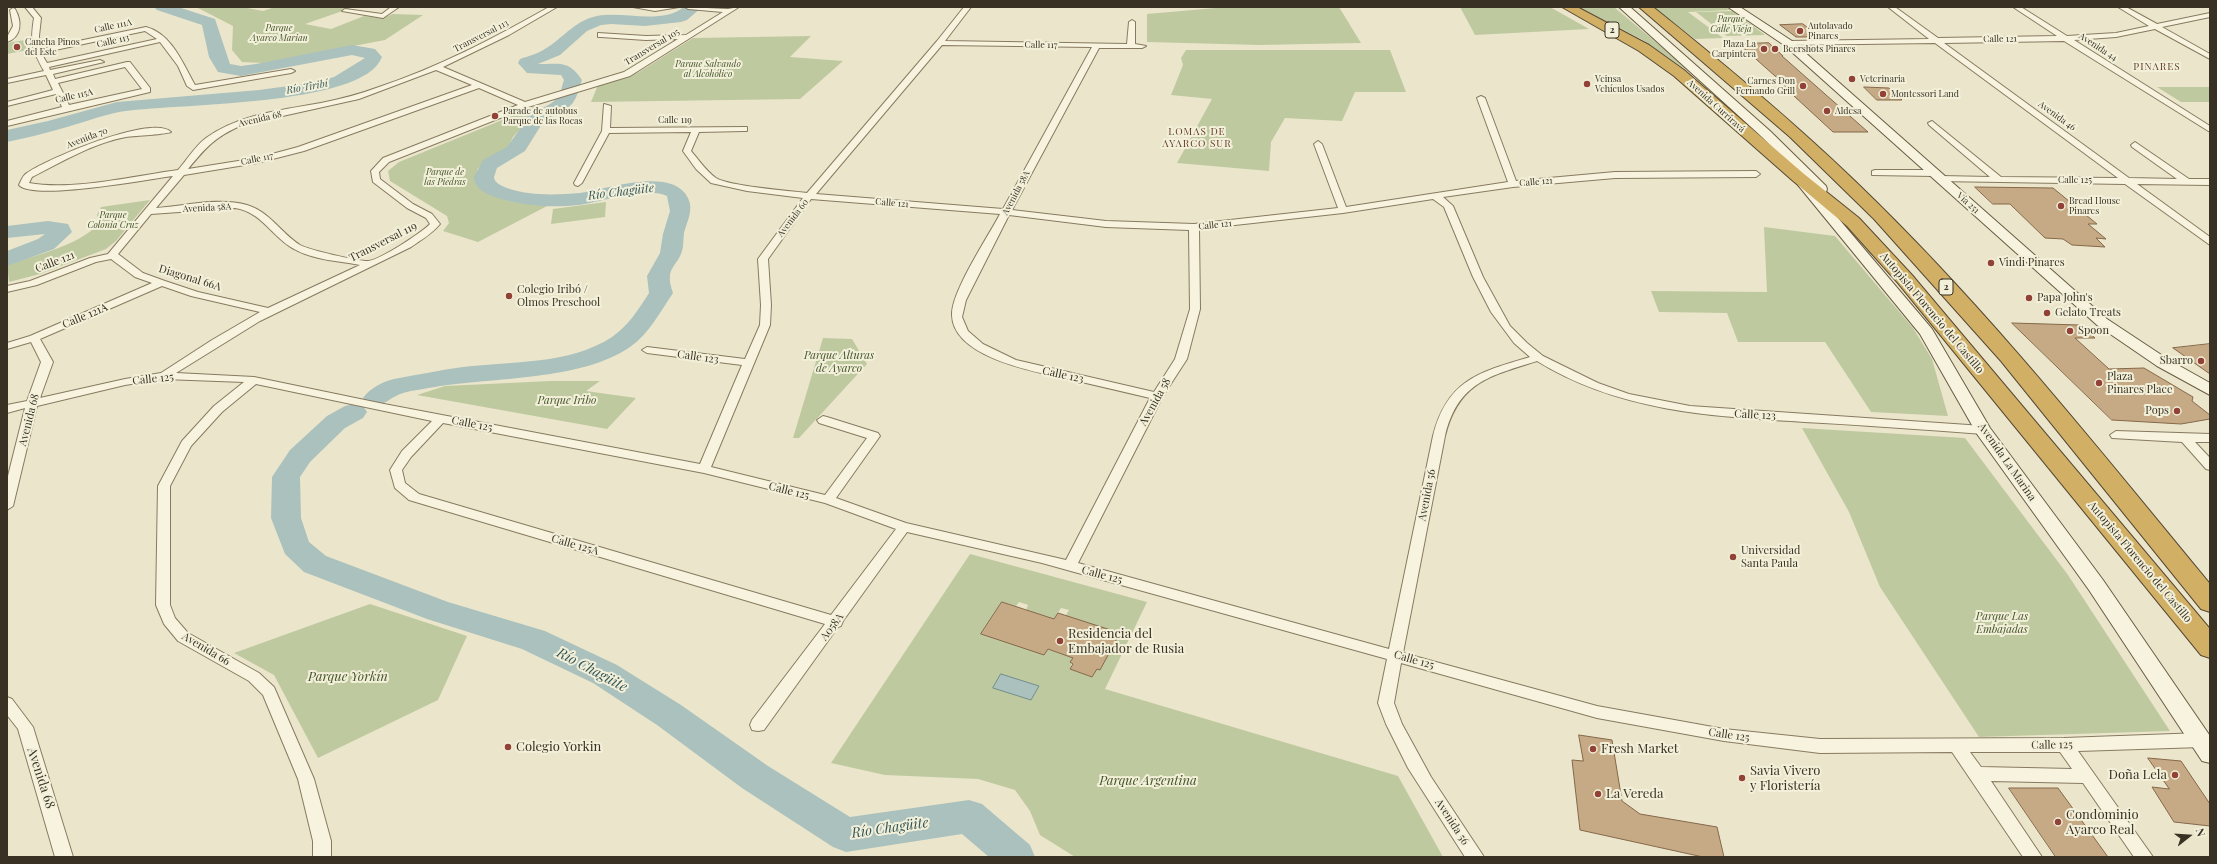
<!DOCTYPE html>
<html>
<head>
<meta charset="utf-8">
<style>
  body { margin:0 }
  #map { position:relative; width:2217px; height:864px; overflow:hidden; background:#ebe6cb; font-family:"Playfair Display",serif }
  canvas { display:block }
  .frame { position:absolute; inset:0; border:8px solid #393123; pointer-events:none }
  .north { position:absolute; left:2169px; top:816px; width:40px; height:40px; -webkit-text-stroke:3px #f3f0da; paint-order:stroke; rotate:73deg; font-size:11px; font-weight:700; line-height:16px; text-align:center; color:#393123 }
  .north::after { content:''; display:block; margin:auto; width:14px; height:18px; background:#393123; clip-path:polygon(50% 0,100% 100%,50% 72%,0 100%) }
</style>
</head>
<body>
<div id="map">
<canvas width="2217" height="864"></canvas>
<div class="frame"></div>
<div class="north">N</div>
</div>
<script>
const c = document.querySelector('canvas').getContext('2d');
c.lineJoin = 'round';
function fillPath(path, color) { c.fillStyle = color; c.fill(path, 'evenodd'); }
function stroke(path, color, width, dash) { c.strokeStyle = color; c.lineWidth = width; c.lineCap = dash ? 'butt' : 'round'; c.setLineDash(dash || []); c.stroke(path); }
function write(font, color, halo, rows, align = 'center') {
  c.font = font + ' "Playfair Display",serif'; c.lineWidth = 4; c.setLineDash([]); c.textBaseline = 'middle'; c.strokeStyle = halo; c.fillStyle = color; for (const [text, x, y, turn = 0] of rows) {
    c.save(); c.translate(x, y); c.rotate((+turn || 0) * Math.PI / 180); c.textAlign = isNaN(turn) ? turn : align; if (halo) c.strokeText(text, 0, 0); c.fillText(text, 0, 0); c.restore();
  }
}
fillPath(new Path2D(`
  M196,7H242L263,11L275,7H354L305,24L331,29L364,16L383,18L393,14L423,15L385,40L264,63L242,62L232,50L233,26Z
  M1227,7H1339L1361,43L1259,45L1147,42V14Z
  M1460,7H1550L1589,29L1475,35Z
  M1578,7H1614L1701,80L1643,40Z
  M1654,7H1725L1731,10L1688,12L1723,38L1695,39Z
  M1733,11L1765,35L1727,36L1696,12Z
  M811,36L790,57L843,61L800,99L591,102L598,85L622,79L639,72L693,38Z
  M25,40L28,50L7,54V43Z
  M1186,50H1390L1406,92H1355L1342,121L1285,118L1271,142L1269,171L1177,163L1212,99L1171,95L1183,65L1181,58Z
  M2157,87H2210V102H2181Z
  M539,105L534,114L522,121V127L513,137L508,147L478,168L475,180C501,205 516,203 551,204L478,242L443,231L449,223L447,216L390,181L388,171L399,162Z
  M150,200L116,241L106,249L40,274L9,282L7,265C35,255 79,246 98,224L97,215L101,207Z
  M606,202L605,217L551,224L553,209Z
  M1764,227L1835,236L1913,328L1932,359L1948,416L1871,412L1825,342H1738L1727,313L1659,312L1651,291L1767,292Z
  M823,338L852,339L867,364L799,438H793Z
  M550,381H600L586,391L636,398L607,429L417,395L445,386Z
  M1802,428L1965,438L2068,575L2170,731L1979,737L1880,587L1849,512Z
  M970,554L1147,602L1105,689L1398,776L1443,857H1075L1040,835L1030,811L1015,790L978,779L885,775L831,763ZM1002,602L1016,606L1019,602L1028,605L1026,610L1054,619L1061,608L1069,610L1063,620L1120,633L1100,670L1097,669L1092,677L1070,669L1073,658L1048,649L1044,655L981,634Z
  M370,604L467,636L438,700L318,758L274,675L234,653Z`), '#bfc9a0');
const water = new Path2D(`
  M1001,674L1039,686L1031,700L993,688Z`);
fillPath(water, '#abc1bd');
stroke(water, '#728f8b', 1);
fillPath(new Path2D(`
  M154,7H178L215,19L230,64L241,66L256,64L352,45L375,49L382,57C363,108 169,103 119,112C99,116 79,124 60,129C43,134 25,138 7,142V130L48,121L117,102L259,90L318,82L334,77L365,58L352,55L241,76L218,72L209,57L202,25L157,10Z
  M684,7H702L687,20L681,22L645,26L611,24L601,25L587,31L560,55L538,64C560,64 569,60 582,80C579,87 578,95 574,101C567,113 549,115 540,124V127L525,151L497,168L494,177C494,183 502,186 507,188C529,196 557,195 580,193C608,189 672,166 688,198C694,210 687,221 684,233C683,240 684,247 681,254C678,262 671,267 670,275C669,281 671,287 673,293C660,312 649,334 630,347C581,381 493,377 435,387C425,389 413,390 403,393C387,398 386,408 367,404L363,398C370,388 382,382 394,379C417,375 440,370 463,367C512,361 569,365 612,337C628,326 639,309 649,293L647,276L660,253L663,234L670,211L667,196C647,186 602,202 579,205C552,208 521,206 495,197C486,194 474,188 474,177L483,160L507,147L522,126L521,123C530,109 547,110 557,98C561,94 562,85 564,80L561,75L527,73L518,63L520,59C529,56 540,53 548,47C565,36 576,20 597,16C624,11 661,25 684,7Z
  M48,221L68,224L72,232L54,249L7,266V251L38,239L45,234L7,238V226Z
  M354,404L363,406L367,412L363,418L345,428L310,462L300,477L301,518L309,542L326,556L448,602L545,631L617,665L681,705L768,766L850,817L969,800L982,804L1030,845L1035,857H989L962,834L846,852L833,847L742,788L657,725L593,683L522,649L427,619L304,572L285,554L271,518L272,477L290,450L327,416L345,406Z`), '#abc1bd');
const building = new Path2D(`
  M1803,24L1820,37H1796L1780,25Z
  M1769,43L1783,56H1782L1868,132H1833L1781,84H1784L1739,44Z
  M1864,87L1889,88L1902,100H1877Z
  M1975,187L2053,188L2097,224H2088L2106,239L2096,238L2105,247L2072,245L2063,239L2045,238L2010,204H1993Z
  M2012,323L2080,325L2095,338H2075L2109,369L2144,368L2193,397L2192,401L2210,415V419L2181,424L2112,420Z
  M2210,344V374L2173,348Z
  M1002,602L1054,619L1058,613L1120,633L1100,670L1097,669L1092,677L1070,669L1073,664L1070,662L1073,658L1048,649L1044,655L981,634Z
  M1579,735L1612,740L1622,801L1640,814L1717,827L1724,857H1703L1580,830L1572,760L1583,761Z
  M2148,758L2181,761L2210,804V826L2174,822L2152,787L2169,789Z
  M2009,788H2058L2108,857H2056Z`);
fillPath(building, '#c6a985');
stroke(building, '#846849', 1);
const street = new Path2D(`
  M25,7H32L41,18L39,36L40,49L146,27C172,34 183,64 195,85L291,69L295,71L291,73L193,90L187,86L178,66L160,42L49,67L50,70L100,60L104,62L53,74L55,79L127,62H130L150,88V92L7,126V121L62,107L56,94L7,106V102L53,90L46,75L7,83V79L44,71C32,50 30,42 34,18ZM145,31L157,39L47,63L41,53ZM125,67L142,89L69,105L58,83Z
  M391,7H399L383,18L342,11L345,9L382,14Z
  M549,7H557L509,35L443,67L525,102L624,72L678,39L646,40L601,37H598V33L646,36L686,35L723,12L688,9L685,7L728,9L739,7L630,76L528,107L389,162L379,172L380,179L413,204L432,214L440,224C432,234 421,240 411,247L260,321L176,373L254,377L384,404L700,464L742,365L647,353L642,350L647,347L745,359L760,325L761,305L758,259L803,198L747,191L711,183L696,169L683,151L691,132L609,133L582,183L578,186L575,185L574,183L602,131L604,104L611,106L610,128L747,127V131H744L699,132L691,151C699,160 706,171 716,178C728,186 790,191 807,193L937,41L964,7H971L945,41L1127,44L1129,22L1132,20L1135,22V44L1146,46L1142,48H1099L1012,210L1106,221L1194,224L1338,208L1314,144L1318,141L1322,144L1346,207L1508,182L1477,98L1481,96L1485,98L1516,181L1615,172L1756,171L1760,174L1756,177L1615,178L1513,187L1443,197L1453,206L1483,277L1510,326L1527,343L1543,356L1598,383L1629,394L1690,406L1983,426L1989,430L1983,434C1930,430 1877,426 1823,423C1725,417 1624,415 1537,361C1490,376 1458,382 1445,436L1403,653L1597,706L1724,729L1820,739L2064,738L2202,733L2208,735L2210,740L2208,745L2202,747L2078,751L2153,857H2134L2083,783L1991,781L2042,857H2023L1952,752L1820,753L1724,741L1597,718L1401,663L1394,703L1402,724L1431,777L1484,857H1465L1408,768L1386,724L1378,703L1387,659L1042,563L907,532L843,621L841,626L838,627L764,730L758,731L752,730L750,725L752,720L825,624L409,500L395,488L390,470L402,451L432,421L256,384L222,412L191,446L170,486V605L175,618L188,633L259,673L274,687L314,779L331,841V857H313V841L298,779L263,695L249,681L178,641L164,624L156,605L158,486L182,441L214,406L244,382L164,379L125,385L37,406L13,506L7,510V480L25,408L7,413V405L27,401L41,362L31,342L7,349V343L30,336L152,283L135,277L111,259L96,262L37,285L7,292V286L30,281L90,258L108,254L173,176C148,179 34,201 19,185C21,181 23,175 27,173C47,159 152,114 171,132C169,134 134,136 126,137C93,143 62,162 32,177L29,183C73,191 133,176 178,170C187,160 195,146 206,138C239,114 282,110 321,103C341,99 360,94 379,87C439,67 494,38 549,7ZM942,45L1092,47L1003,209L816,194ZM436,70L472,85L298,147L257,158L188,169C207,146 215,137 242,125L359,99ZM479,88L518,105L383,158L371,171L373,182L407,208L426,218L430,224C421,233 380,260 368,261C357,261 309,250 300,245C281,233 270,212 247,205C219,197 185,206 156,208L184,175L257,163L304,151ZM811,199L1000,214C988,237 951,292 952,315C953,359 1041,373 1073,380C1099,386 1125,392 1150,398L1066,560L906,523L836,498L880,436L878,433L827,417L823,416L817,420L819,423L867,438L825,495L711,467L770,325L771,305L768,259ZM1433,199L1444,207L1473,277L1491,312L1514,343L1530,357C1479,372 1447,380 1433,436L1389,649L1078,563L1163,396L1187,359L1200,309L1199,229L1343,213ZM235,208C262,212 272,237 294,249C313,260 339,261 360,265L268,308L198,292L165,281L143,273L118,254L151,214ZM1009,215L1106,227L1189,230L1190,309L1175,359L1154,392L1016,360L983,344L968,331L962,317L966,300ZM162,286L191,296L260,312L212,340L161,373L125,379L40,398L53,362L40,339ZM443,423L704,473L825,503L896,529L831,615L419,494L405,483L402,470L411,457ZM1970,752H2060L2072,769L1981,767Z
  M633,7H679L655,11Z
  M1888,7H1895L1938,38L2057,36L2013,7H2021L2067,36L2116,33L2149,26L2118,7H2126L2157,24L2210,13V17L2162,27L2210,54V59L2155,29L2116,37L2074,40L2210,126V132L2064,41L1944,43L2129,178L2177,179L2132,147L2131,145L2135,142L2189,179H2210V185L2137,184L2210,237V245L2125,184L1938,181V177L1941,176L1990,177L1929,125L1928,123L1932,121L2001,177L2118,178L1935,43L1788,45L1784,43L1788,41L1929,39Z
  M13,8L15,9C22,21 22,37 7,42V37L13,26L10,10Z
  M1875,170H1934L1938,173L1934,176L1872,175V171Z
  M2116,431L2210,434V442H2195L2210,458V470L2206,469L2182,442L2112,438L2110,435Z
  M7,697L12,699L33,727L73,857H55L18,729L7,715Z`);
const secondary = new Path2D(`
  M1619,7H1630L1770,131L1826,186L1827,189L1826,192H1816L1932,329L1990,428L2103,580L2210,736V763L2202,761L2089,590L1977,434L1920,334L1798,185L1800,182H1807L1762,137Z
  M1728,7H1740L1792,41L2107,319L2169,360L2210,383V395L2157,366L2097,325L1784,45Z`);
const highway = new Path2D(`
  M1562,7H1577L1649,45L1684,70L1804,174L1859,218L1912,275L2210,629V658L2201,655L1898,283L1847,226L1792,180L1674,76L1639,51Z
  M1639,7H1653C1723,63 1793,121 1858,184C1986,307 2097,447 2210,584V612L2201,609L2001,361L1874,219L1790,137Z`);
stroke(street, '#877a61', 2);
stroke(secondary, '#695c44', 2);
stroke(highway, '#564834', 2);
fillPath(street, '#f7f3de');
fillPath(secondary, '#f7f3de');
fillPath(highway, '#d1b065');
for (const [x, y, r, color] of [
  [1800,31,4,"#914136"],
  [17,47,4,"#914136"],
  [1764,49,4,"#914136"],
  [1775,49,4,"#914136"],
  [1852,79,4,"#914136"],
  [1587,84,4,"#914136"],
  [1803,86,4,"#914136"],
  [1883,94,4,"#914136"],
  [1827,111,4,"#914136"],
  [495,116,4,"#914136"],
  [2061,206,4,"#914136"],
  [1991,263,4,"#914136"],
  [509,296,4,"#914136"],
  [2029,298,4,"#914136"],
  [2047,313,4,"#914136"],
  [2070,331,4,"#914136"],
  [2201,361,4,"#914136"],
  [2099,383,4,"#914136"],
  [2177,411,4,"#914136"],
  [1733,557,4,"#914136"],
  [1060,641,4,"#914136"],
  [508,747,4,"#914136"],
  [1593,749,4,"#914136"],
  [2175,775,4,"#914136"],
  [1742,778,4,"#914136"],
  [1598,794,4,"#914136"],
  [2058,822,4,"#914136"]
]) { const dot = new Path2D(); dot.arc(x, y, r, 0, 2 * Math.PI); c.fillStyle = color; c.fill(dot); stroke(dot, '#f3f0da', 1.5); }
write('italic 9px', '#44542b', '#f3f0da', [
  ["Parque",1731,19],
  ["Calle Vieja",1731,29],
  ["Parque",279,28],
  ["Ayarco Marian",279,38],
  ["Parque Salvando",708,64],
  ["al Alcohólico",708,74],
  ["Parque de",445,172],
  ["las Piedras",445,182],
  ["Parque",113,215],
  ["Colonia Cruz",113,225]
]);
write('9px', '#393123', '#f3f0da', [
  ["Calle 111A",113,26,-12],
  ["Transversal 113",481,36,-27],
  ["Calle 121",2000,39,-1],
  ["Calle 113",113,41,-13],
  ["Calle 117",1041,45,1],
  ["Transversal 105",652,47,-31],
  ["Avenida 44",2098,47,33],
  ["Calle 115A",74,96,-13],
  ["Avenida Curriravá",1716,106,42],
  ["Avenida 46",2057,116,36],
  ["Avenida 68",260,119,-13],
  ["Calle 119",675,120],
  ["Avenida 70",87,138,-21],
  ["Calle 117",257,159,-11],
  ["Calle 125",2075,180],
  ["Calle 121",1536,182,-5],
  ["Avenida 58A",1016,193,-62],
  ["Calle 121",892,203,5],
  ["Vía 251",1968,203,42],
  ["Avenida 58A",207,208,-3],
  ["Avenida 60",793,218,-53],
  ["Calle 121",1215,225,-6]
]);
write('9px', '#393123', '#f3f0da', [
  ["Autolavado",1808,26],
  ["Pinares",1808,36],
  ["Cancha Pinos",25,42],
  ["del Este",25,52],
  ["Plaza La",1756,44,"right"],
  ["Carpintera",1756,54,"right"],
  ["Beershots Pinares",1783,49],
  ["Veinsa",1595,79],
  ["Vehículos Usados",1595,89],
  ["Veterinaria",1860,79],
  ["Carnes Don",1795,81,"right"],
  ["Fernando Grill",1795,91,"right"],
  ["Montessori Land",1891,94],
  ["Parade de autobus",503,111],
  ["Parque de las Rocas",503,121],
  ["Aldesa",1835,111],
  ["Bread House",2069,201],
  ["Pinares",2069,211]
], 'left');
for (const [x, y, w] of [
  [1612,30,14],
  [1946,287,14]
]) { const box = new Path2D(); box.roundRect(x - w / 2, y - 8, w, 16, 3); c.fillStyle = '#f3f0da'; c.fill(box); stroke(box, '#393123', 1); }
write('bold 10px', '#393123', null, [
  ["2",1612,30],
  ["2",1946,287]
]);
c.letterSpacing = '1px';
write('10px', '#623a26', '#f3f0da', [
  ["PINARES",2157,67],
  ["LOMAS DE",1197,132],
  ["AYARCO SUR",1197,144]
]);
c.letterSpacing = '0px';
write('italic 10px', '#335557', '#f3f0da', [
  ["Río Tiribí",307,87,-10]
]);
write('11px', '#393123', '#f3f0da', [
  ["Transversal 119",383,242,-27],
  ["Calle 121",55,262,-21],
  ["Diagonal 66A",190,278,17],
  ["Autopista Florencio del Castillo",1932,313,50],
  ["Calle 121A",85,316,-23],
  ["Calle 123",698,357,8],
  ["Calle 123",1063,375,12],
  ["Calle 125",153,379,-6],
  ["Avenida 58",1155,402,-61],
  ["Calle 123",1755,415,3],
  ["Avenida 68",29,420,-76],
  ["Calle 125",472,424,11],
  ["Avenida La Marina",2007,462,55],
  ["Calle 125",789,491,14],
  ["Avenida 56",1427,495,-79],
  ["Calle 125A",575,545,16],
  ["Autopista Florencio del Castillo",2140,562,50],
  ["Calle 125",1102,575,15],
  ["A058A",832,627,-53],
  ["Avenida 66",206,649,31],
  ["Calle 125",1414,660,16],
  ["Calle 125",1729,735,8],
  ["Calle 125",2052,745,-1],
  ["Avenida 56",1452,822,57]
]);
write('11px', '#393123', '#f3f0da', [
  ["Vindi Pinares",1999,263],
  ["Colegio Iribó /",517,290],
  ["Olmos Preschool",517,303],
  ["Papa John's",2037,298],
  ["Gelato Treats",2055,313],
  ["Spoon",2078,331],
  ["Sbarro",2193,361,"right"],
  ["Plaza",2107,377],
  ["Pinares Place",2107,390],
  ["Pops",2169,411,"right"],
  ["Universidad",1741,551],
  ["Santa Paula",1741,564]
], 'left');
write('italic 11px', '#44542b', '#f3f0da', [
  ["Parque Alturas",839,356],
  ["de Ayarco",839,369],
  ["Parque Iribo",567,401],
  ["Parque Las",2002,617],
  ["Embajadas",2002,630]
]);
write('italic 12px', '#335557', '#f3f0da', [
  ["Río Chagüite",621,192,-7]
]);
write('13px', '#393123', '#f3f0da', [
  ["Residencia del",1068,634],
  ["Embajador de Rusia",1068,649],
  ["Colegio Yorkin",516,747],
  ["Fresh Market",1601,749],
  ["Savia Vivero",1750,771],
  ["y Floristería",1750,786],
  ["Doña Lela",2167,775,"right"],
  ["La Vereda",1606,794],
  ["Condominio",2066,815],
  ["Ayarco Real",2066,830]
], 'left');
write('italic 13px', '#44542b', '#f3f0da', [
  ["Parque Yorkín",348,677],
  ["Parque Argentina",1148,781]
]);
write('13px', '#393123', '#f3f0da', [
  ["Avenida 68",41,778,72]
]);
write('italic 14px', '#335557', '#f3f0da', [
  ["Río Chagüite",592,670,28],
  ["Río Chagüite",890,828,-8]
]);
</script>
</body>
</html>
